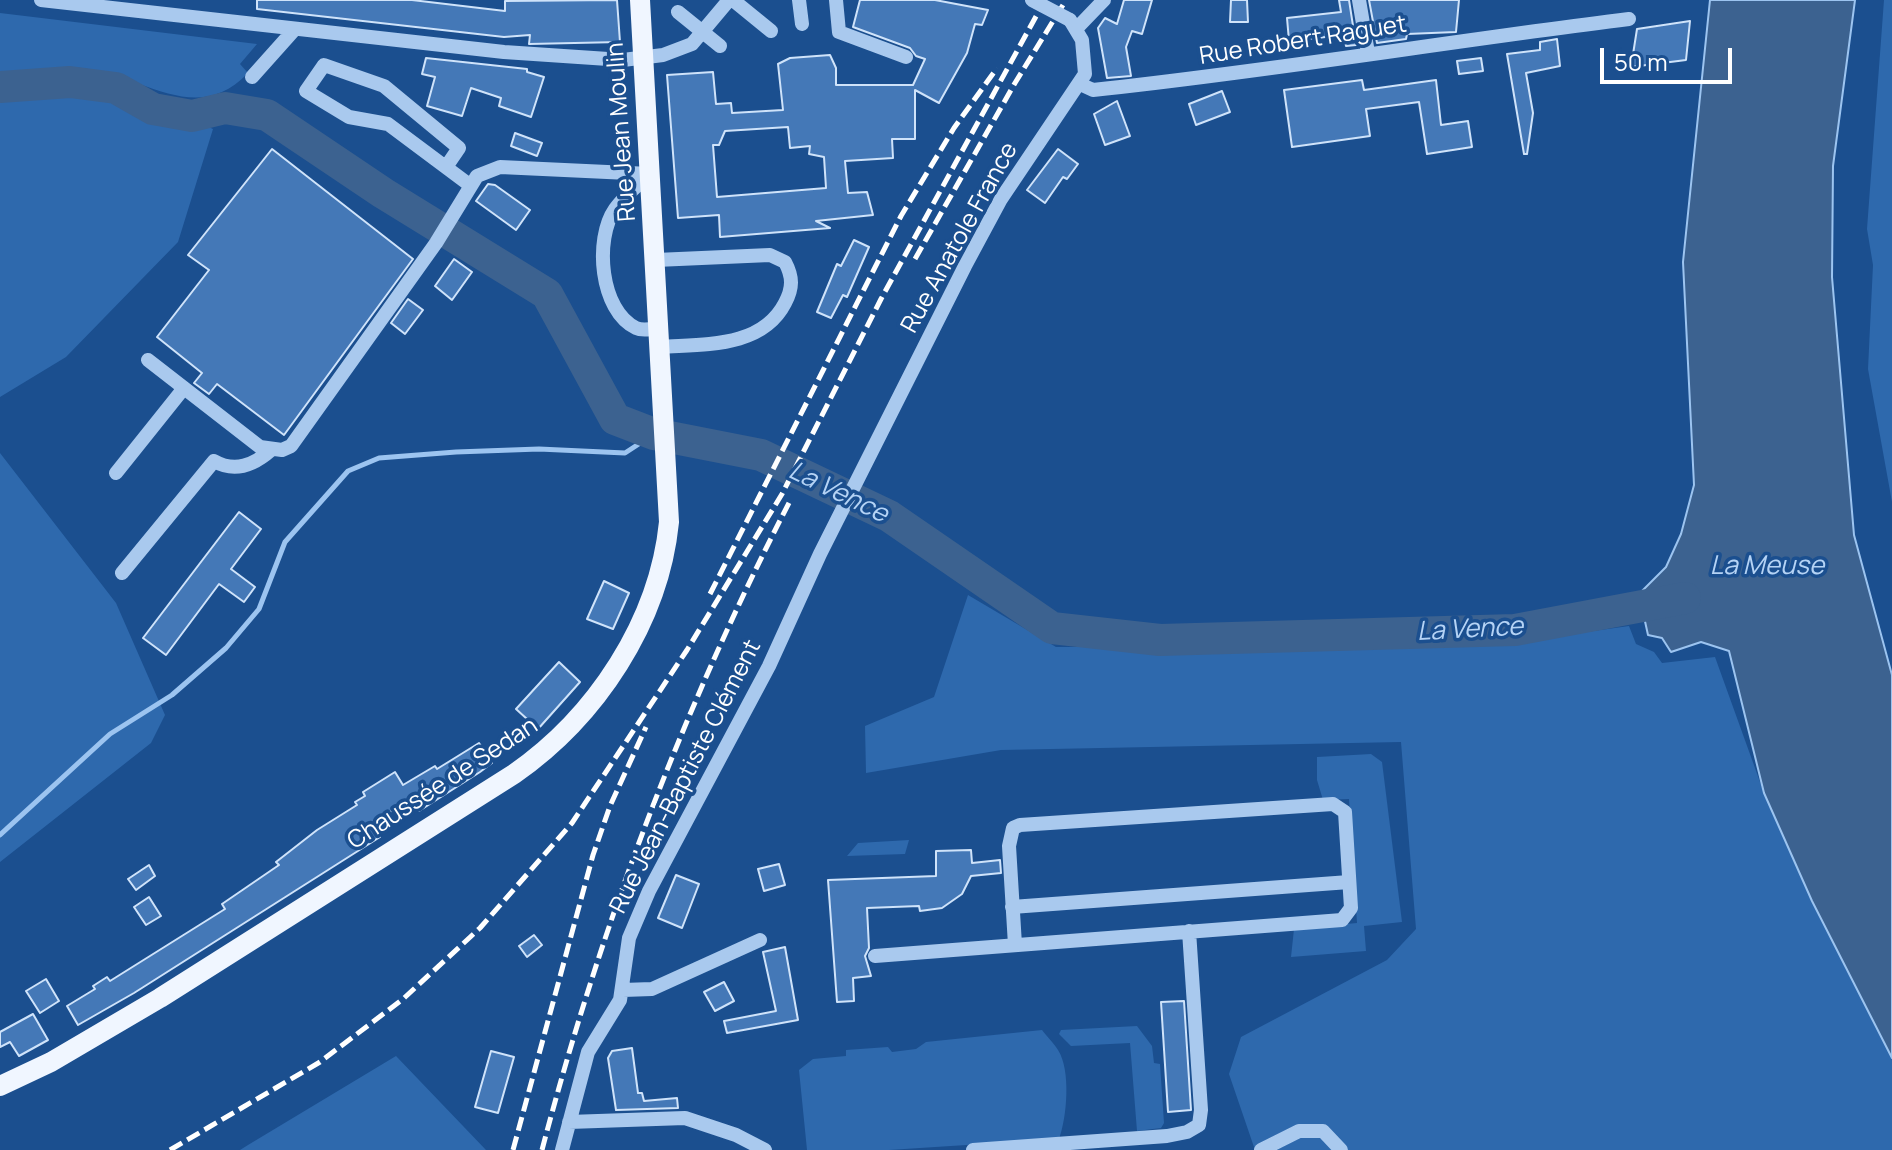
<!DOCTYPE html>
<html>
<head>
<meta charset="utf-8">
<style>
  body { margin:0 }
  #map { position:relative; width:1892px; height:1150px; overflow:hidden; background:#1b4f8f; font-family:Manrope,sans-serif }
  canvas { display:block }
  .scale { position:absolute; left:1600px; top:48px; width:132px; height:36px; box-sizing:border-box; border:4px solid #fff; border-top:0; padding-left:10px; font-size:24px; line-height:28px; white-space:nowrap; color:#fff; -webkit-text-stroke:6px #1b4f8f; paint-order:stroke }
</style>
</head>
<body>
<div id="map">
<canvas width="1892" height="1150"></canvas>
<div class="scale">50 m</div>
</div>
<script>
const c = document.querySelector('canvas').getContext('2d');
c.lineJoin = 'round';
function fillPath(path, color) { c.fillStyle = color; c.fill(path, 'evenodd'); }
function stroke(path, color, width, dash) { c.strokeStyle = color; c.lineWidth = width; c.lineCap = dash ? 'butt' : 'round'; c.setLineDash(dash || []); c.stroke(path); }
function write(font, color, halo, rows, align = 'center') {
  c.font = font + ' Manrope,sans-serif'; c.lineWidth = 7; c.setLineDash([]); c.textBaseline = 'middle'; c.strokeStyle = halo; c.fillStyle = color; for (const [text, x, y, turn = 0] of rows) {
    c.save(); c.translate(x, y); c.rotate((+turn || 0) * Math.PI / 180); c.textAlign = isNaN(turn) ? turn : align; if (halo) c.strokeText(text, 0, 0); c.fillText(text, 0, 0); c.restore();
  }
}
fillPath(new Path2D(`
  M1884,0H1892V502L1868,369L1873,265L1867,229Z
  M0,13L257,44L240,64L248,73C196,128 142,74 81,68C56,66 25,73 0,75Z
  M111,83L213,129L178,242L66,357L0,397V86Z
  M0,453L116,603L165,715L151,743L0,862Z
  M968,595L1056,647L1493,645L1629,626L1636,644L1654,652L1662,663L1715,657L1764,793L1812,901L1892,1058V1150H1255L1229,1074L1241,1037L1387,960L1416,929L1401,742L1001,750L866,773L865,726L934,697Z
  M1371,754L1382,762L1402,922L1364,926L1366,951L1291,957L1294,929L1357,923L1349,799L1323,800L1317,780V757Z
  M909,840L905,854L847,856L858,843Z
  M1137,1026L1152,1046L1154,1063L1160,1064L1164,1123L1161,1128L1137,1131L1130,1043L1071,1046L1059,1034L1061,1030Z
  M1042,1030C1047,1037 1054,1043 1058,1050C1071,1070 1067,1117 1059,1139L889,1150H807L799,1070L813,1059L846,1056V1050L888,1047L892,1052L916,1049L926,1042Z
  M396,1056L486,1150H240L248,1145Z`), '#2e69ad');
const water = new Path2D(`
  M1710,0H1855L1833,166L1832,277L1854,535L1892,675V1058L1812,901L1764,793L1729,651L1701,642L1671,652L1662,638L1648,635L1639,594L1666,567L1681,534L1694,485L1683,262Z`);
fillPath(water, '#3c6290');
stroke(water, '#9cc4f0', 2);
stroke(new Path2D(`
  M0,835L110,734L172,695L226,648L259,609L285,542L348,471L379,458L456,452L539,449L625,453L654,434`), '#9cc4f0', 5);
stroke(new Path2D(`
  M0,87L70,82L116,88L153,109L192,116L225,108L267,115L383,193L547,294L615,419L654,434L761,455L889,516L1052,628L1160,640L1515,630L1685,598`), '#3c6290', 32);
const building = new Path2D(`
  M257,0H412L505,11V1L617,0L620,42L529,44L530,35L504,37L257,9Z
  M860,0H935L988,10L982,25L975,24L967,53L939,103L915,90V139H892L893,158L845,161L848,193L867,192L873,215L816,221L830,228L720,237L719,215L678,218L667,75L713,72L716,104L731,103L732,113L783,110L778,64L790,58L830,55L836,68V85H913L925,59L916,56L910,48L853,27ZM788,127L790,148L810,146L809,154L824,157L826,188L717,197L713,145H719L725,131Z
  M1124,0H1152L1142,34L1132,31L1126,47L1131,76L1107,78L1098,28L1105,18L1117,24Z
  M1231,0H1247L1248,22H1230Z
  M1339,0H1349L1356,45L1346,46L1344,35L1289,41L1287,18L1341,12Z
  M1369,0H1459L1456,32L1407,34L1406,39L1377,43Z
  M1690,21L1686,60L1631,67L1637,29Z
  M1557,39L1560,66L1526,73L1533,113L1527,154H1524L1507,54L1540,50V42Z
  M426,58L527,69V72L544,77L531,117L499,106L501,98L471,88L462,116L427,106L435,77L422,74Z
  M1481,58L1483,71L1459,74L1457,61Z
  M1362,80L1364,90L1436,80L1441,125L1468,121L1472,147L1427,154L1419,102L1366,109L1370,136L1292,147L1284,90Z
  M1222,91L1230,112L1196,125L1189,104Z
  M1117,101L1130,136L1105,145L1094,114Z
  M515,133L542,143L537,156L511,146Z
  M272,149L413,259L284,435L217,384L209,394L194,383L202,373L157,337L209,270L188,255Z
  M1058,149L1078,164L1067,179L1063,177L1045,203L1027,190Z
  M488,184L495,185L530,210L516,230L476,201Z
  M854,240L869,247L847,297L843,295L831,318L817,312L837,264L841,266Z
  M454,259L472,272L452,300L435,286Z
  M408,299L423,310L405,334L391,323Z
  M239,512L261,529L231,569L255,587L244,602L219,584L166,655L143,638Z
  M604,581L629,593L613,629L587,619Z
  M559,662L580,682L538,729L516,709Z
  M479,743L492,763L480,772L419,811L411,798L372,824L380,837L134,993L78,1025L67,1006L95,989L93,986L107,977L110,981L225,909L222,904L279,865L276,862L317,830L357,805L355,802L365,796L363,792L395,772L403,785L435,766L437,769Z
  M971,850L972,863L1000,860L1001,873L971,876L962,894L942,908L920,911L919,906L867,908L869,948L865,956L871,976L853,978L854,1001L837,1002L828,880L936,876V851Z
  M779,864L785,885L764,891L758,869Z
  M149,865L155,876L136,890L128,879Z
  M676,875L699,884L682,928L658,918Z
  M149,897L161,916L146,925L134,907Z
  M534,935L542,945L527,957L519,946Z
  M785,947L798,1020L727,1033L724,1021L776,1011L763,952Z
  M46,979L59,1001L40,1013L26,991Z
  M724,982L734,1001L715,1011L704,992Z
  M1184,1001L1191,1110L1168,1112L1161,1002Z
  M33,1014L48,1040L19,1056L10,1042L0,1047V1032Z
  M632,1048L638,1093H642L644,1101L677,1098L678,1108L616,1110L608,1058L612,1051Z
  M491,1051L514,1057L498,1113L475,1107Z`);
fillPath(building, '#4478b7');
stroke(building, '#cfe3fa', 2);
stroke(new Path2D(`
  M41,0L504,52L623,60L663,55L692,44L729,0
  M733,0L771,31
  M799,0L802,24
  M836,0L839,32L906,57
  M1359,0L1368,53
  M678,12L720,46
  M1077,28L1104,0
  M252,77L294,30
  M1080,84L1093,90C1272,71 1450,41 1629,19
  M446,167L459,148L384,86L324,65L306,91L349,117L388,124L471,186
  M650,174C638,185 624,196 615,209C594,239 600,311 636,328C642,331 652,329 660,328
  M656,260L770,255L785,262C793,277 793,288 785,303C762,348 704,344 661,347
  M148,360L260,447L282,450L291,446L436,243L477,176L500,167L650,174
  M116,473L184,388
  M122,573L214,461C235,473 254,465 271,450
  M1012,907L1349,882
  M875,956L1342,920L1351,908L1345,812L1333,804L1020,825L1013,828L1009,846L1015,945
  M623,990L652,989L760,940
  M569,1122L685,1118L736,1135L765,1150
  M562,1150L588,1052L620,1000L629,938L649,891L769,666L820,554L965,266L1001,199L1085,74L1082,40L1070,20
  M973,1150L1167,1136L1187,1132L1199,1125L1201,1110L1189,931
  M1261,1150L1299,1131H1323L1341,1150`), '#a9c9ee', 14);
stroke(new Path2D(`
  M0,1086L51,1062L160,998L514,774C596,717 659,622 669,522L640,0`), '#f0f6ff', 20);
stroke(new Path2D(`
  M915,259L1015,83L1066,0
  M710,594L901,216L954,128L997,68
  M170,1150L320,1062L403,999L480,928L572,823L687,650L782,494L881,299L1045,0
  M513,1150L593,855L610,806L646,727
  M542,1150C601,925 683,708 790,501`), '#fff', 5, [14, 6]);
stroke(new Path2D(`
  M1032,0L1070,20`), '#a9c9ee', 14);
write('24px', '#fff', '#1b4f8f', [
  ["Rue Robert Raguet",1303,41,-9],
  ["Rue Jean Moulin",622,132,-94],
  ["Rue Anatole France",960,238,-61],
  ["Rue Jean-Baptiste Clément",686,777,-63],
  ["Chaussée de Sedan",443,784,-33]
]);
write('italic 26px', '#b5d3f5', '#1b4f8f', [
  ["La Vence",838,493,26],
  ["La Meuse",1767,567],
  ["La Vence",1470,630,-3]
]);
</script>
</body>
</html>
